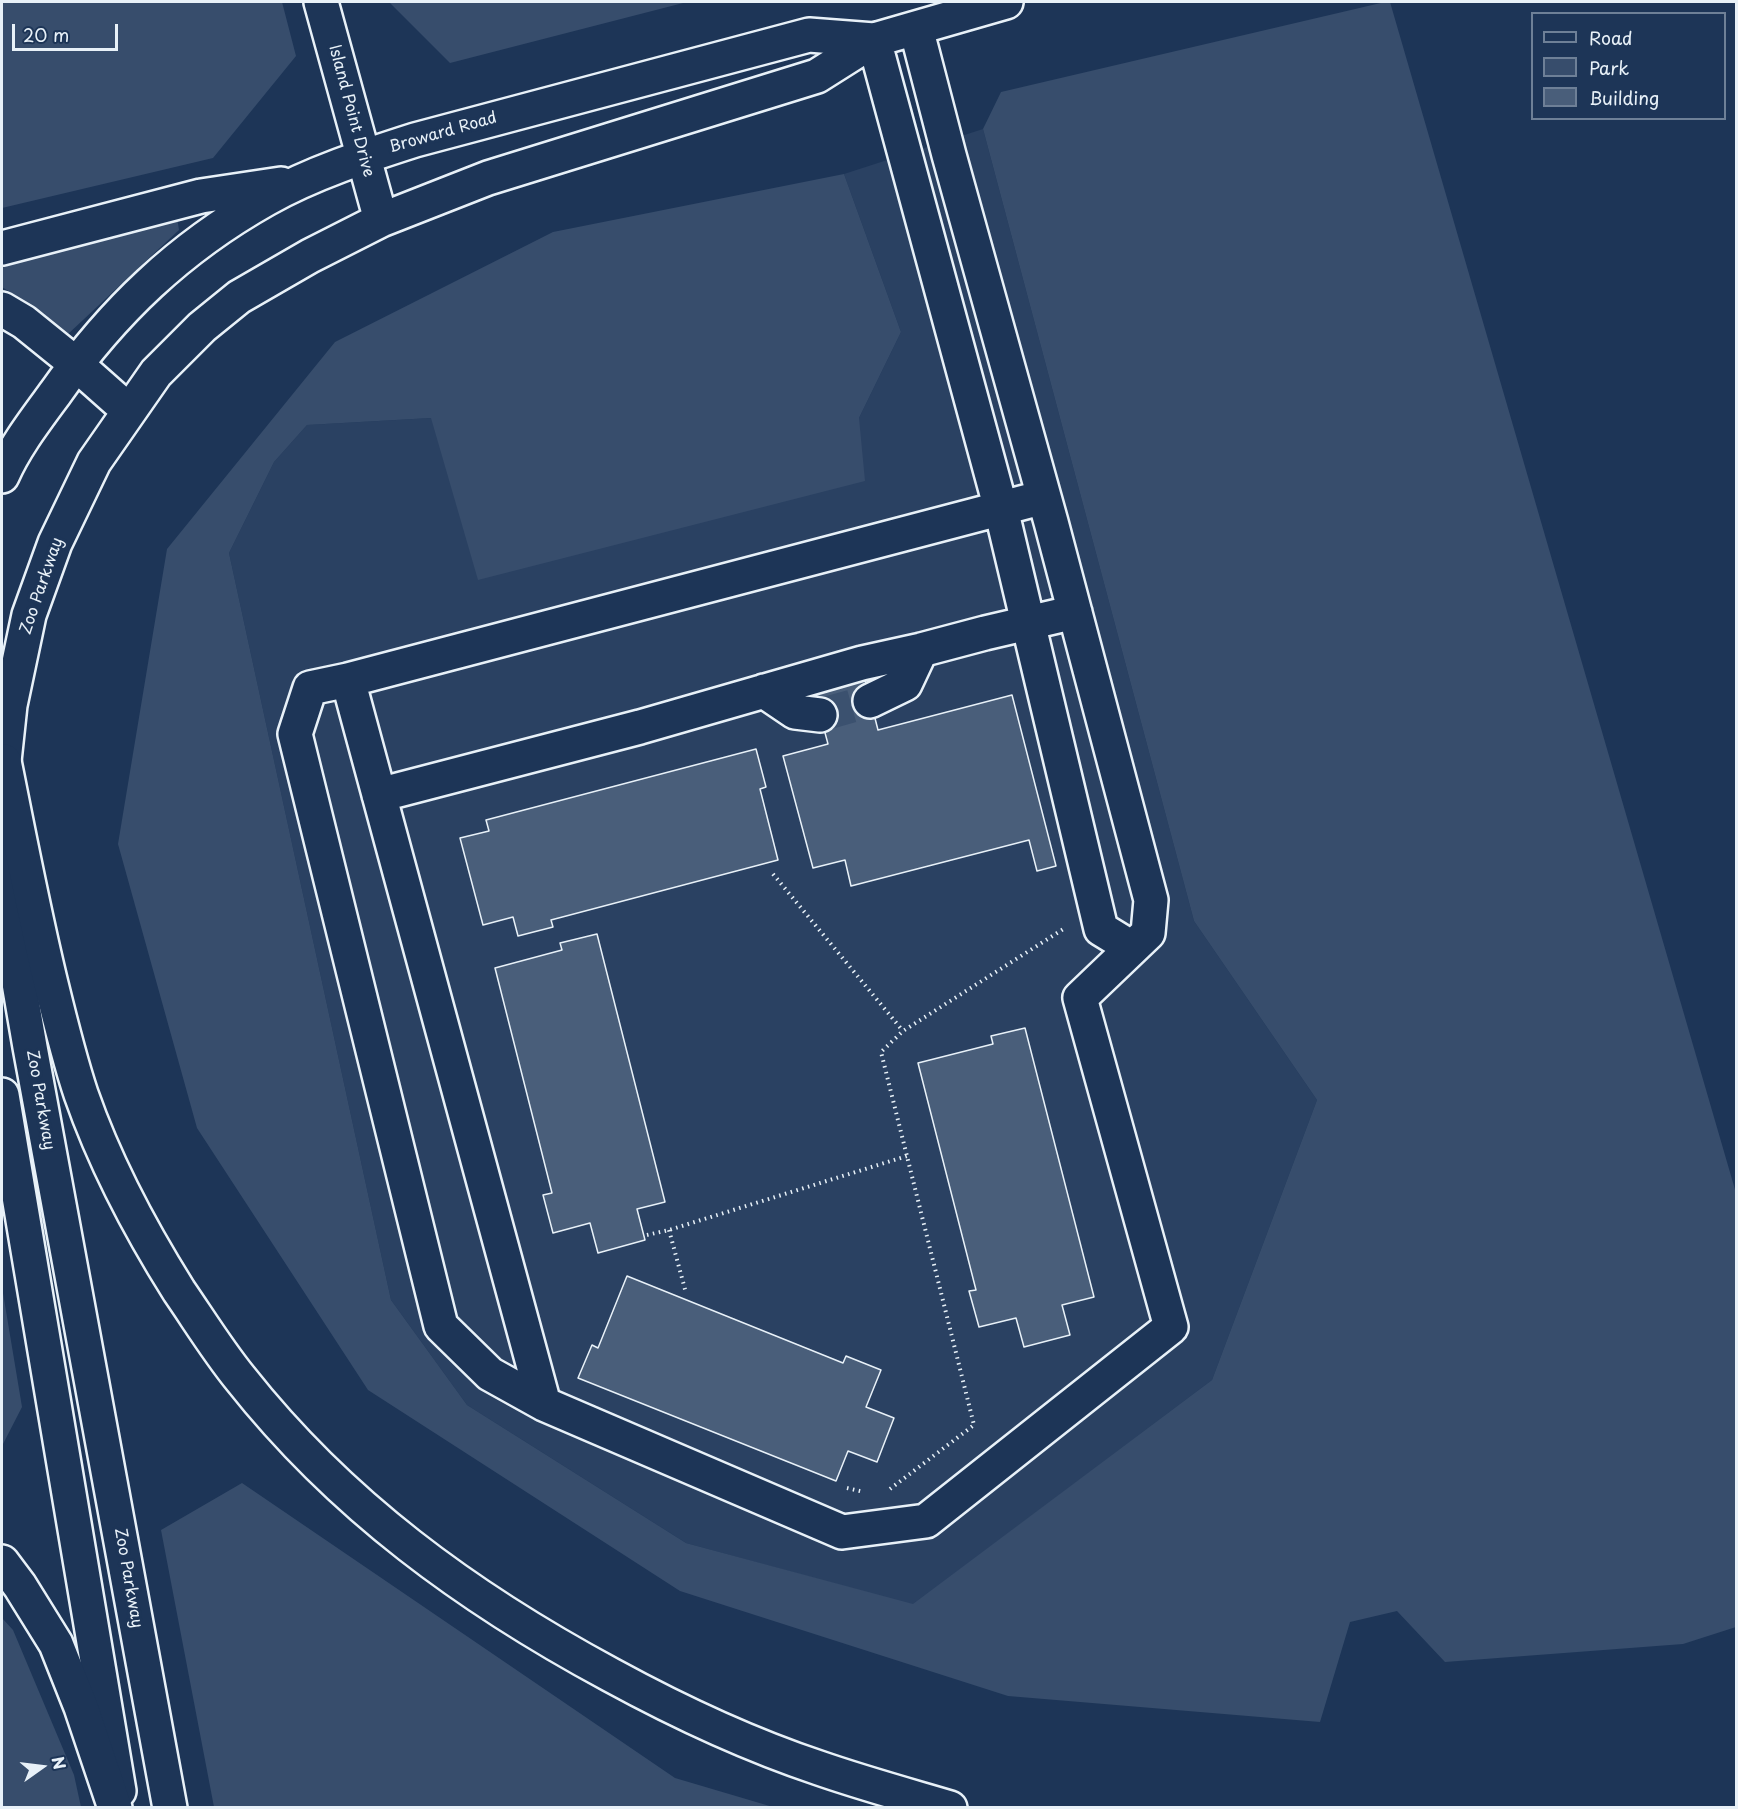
<!DOCTYPE html>
<html>
<head>
<meta charset="utf-8">
<style>
  body { margin:0 }
  #map { position:relative; width:1738px; height:1809px; overflow:hidden; background:#1d3557; font-family:"Playpen Sans",sans-serif }
  canvas { display:block }
  .frame { position:absolute; inset:0; border:3px solid #e8f1f8; pointer-events:none }
  .legend { position:absolute; left:1531px; top:12px; width:195px; height:108px; box-sizing:border-box; background:#1d3557; border:2px solid #6e8097; margin:0; padding:8px 10px; list-style:none; font-size:18px; color:#e8f1f8 }
  .legend li { display:flex; align-items:center; gap:12px; height:30px }
  .legend b { width:30px; border:2px solid #6e8097 }
  .north { position:absolute; left:12px; top:1737px; width:60px; height:60px; -webkit-text-stroke:4px #1d3557; paint-order:stroke; rotate:76deg; font-size:16px; font-weight:700; line-height:24px; text-align:center; color:#e8f1f8 }
  .north::after { content:''; display:block; margin:auto; width:21px; height:27px; background:#e8f1f8; clip-path:polygon(50% 0,100% 100%,50% 72%,0 100%) }
  .scale { position:absolute; left:12px; top:24px; width:106px; height:27px; box-sizing:border-box; border:3px solid #e8f1f8; border-top:0; padding-left:8px; font-size:18px; line-height:21px; white-space:nowrap; color:#e8f1f8; -webkit-text-stroke:4px #1d3557; paint-order:stroke }
</style>
</head>
<body>
<div id="map">
<canvas width="1738" height="1809"></canvas>
<div class="frame"></div>
<ul class="legend">
<li><b style="height:8px;background:#1d3557"></b>Road</li>
<li><b style="height:16px;background:#374d6c"></b>Park</li>
<li><b style="height:16px;background:#495e7a"></b>Building</li>
</ul>
<div class="north">N</div>
<div class="scale">20 m</div>
</div>
<script>
const c = document.querySelector('canvas').getContext('2d');
c.lineJoin = 'round';
function fillPath(path, color) { c.fillStyle = color; c.fill(path, 'evenodd'); }
function stroke(path, color, width, dash) { c.strokeStyle = color; c.lineWidth = width; c.lineCap = dash ? 'butt' : 'round'; c.setLineDash(dash || []); c.stroke(path); }
function write(font, color, halo, rows, align = 'center') {
  c.font = font + ' "Playpen Sans",sans-serif'; c.lineWidth = 6; c.setLineDash([]); c.textBaseline = 'middle'; c.strokeStyle = halo; c.fillStyle = color; for (const [text, x, y, turn = 0] of rows) {
    c.save(); c.translate(x, y); c.rotate((+turn || 0) * Math.PI / 180); c.textAlign = isNaN(turn) ? turn : align; if (halo) c.strokeText(text, 0, 0); c.fillText(text, 0, 0); c.restore();
  }
}
fillPath(new Path2D(`
  M983,129L1194,921L1317,1100L1212,1380L913,1605L686,1543L467,1405L391,1300L229,553L274,462L307,425L431,418H859L901,332L844,174Z`), '#2a4162');
fillPath(new Path2D(`
  M2,2H282L296,56L213,158L2,208Z
  M389,2H687L450,63Z
  M1385,2H1390L1736,1193V1627L1683,1644L1445,1662L1397,1611L1350,1622L1320,1722L1008,1696L680,1591L368,1390L197,1128L118,844L167,549L335,342L553,232L844,174L901,332L859,418L865,481L478,580L431,418L307,425L274,462L229,553L391,1300L467,1405L686,1543L913,1604L1212,1380L1317,1100L1194,921L983,129L1001,92Z
  M177,217L179,230L67,335L43,313L2,287V259Z
  M2,1287L22,1407L2,1446Z
  M242,1483L675,1778L773,1807H214L161,1530Z
  M2,1618L13,1630L74,1775L81,1807H2Z`), '#374d6c');
const building = new Path2D(`
  M864,675L878,730L1012,695L1056,866L1037,871L1029,840L851,886L845,860L813,868L783,756L828,744L813,688Z
  M756,749L766,787L760,789L778,860L551,920L553,927L518,936L513,917L483,925L460,838L489,831L486,820Z
  M597,934L665,1202L637,1209L645,1240L598,1253L590,1223L553,1233L543,1195L552,1193L495,968L562,950L560,943Z
  M1025,1028L1094,1297L1062,1305L1070,1335L1024,1347L1016,1318L979,1327L969,1291L976,1290L918,1063L993,1044L991,1036Z
  M627,1276L843,1363L846,1356L881,1370L866,1407L894,1418L877,1462L848,1451L836,1481L578,1378L592,1345L598,1348Z`);
fillPath(building, '#495e7a');
stroke(building, '#e8f1f8', 1.5);
stroke(new Path2D(`
  M820,715L870,701`), '#3b516f', 33, [33, 16]);
const minor = new Path2D(`
  M321,2L381,220
  M874,40L1001,509L1101,929L1132,948
  M2,248L201,196L281,184
  M2,309L24,322L76,364L129,411
  M2,476C15,446 37,418 56,392C113,311 179,248 266,199C312,173 365,156 415,140L809,35L874,40
  M348,680L310,688L295,734L441,1326L490,1374L544,1404L842,1532L926,1521L1171,1327L1080,998L1148,933L1151,900L1051,522L949,155L916,28
  M764,691L795,712L820,715
  M870,701L905,684L921,650
  M379,795L640,727L862,663L921,650L985,633L1075,612
  M2,1095L119,1791
  M544,1404L348,680L1044,497
  M170,1808L30,1047L8,919L4,839V761L10,705L29,615L55,543L94,462L156,373L202,327L239,297L310,256L381,220L488,178L817,76L874,40L1006,2`);
const highway = new Path2D(`
  M4,761C19,836 33,910 51,984C60,1021 69,1058 81,1094C105,1163 140,1229 179,1291C199,1320 218,1351 240,1378C341,1506 468,1598 611,1675C677,1711 747,1744 819,1768C862,1783 906,1795 950,1808
  M2,1562L20,1586L56,1644L81,1707L115,1808`);
stroke(minor, '#e8f1f8', 38);
stroke(highway, '#e8f1f8', 38);
stroke(new Path2D(`
  M773,874L903,1031
  M669,1230L686,1293
  M647,1235L669,1230L907,1156
  M847,1488L864,1492
  M890,1489L974,1425L881,1052L903,1031L1065,928`), '#e8f1f8', 4, [1.5, 4.5]);
stroke(minor, '#1d3557', 33);
stroke(highway, '#1d3557', 33);
write('16px', '#e8f1f8', '#1d3557', [
  ["Island Point Drive",351,111,75],
  ["Broward Road",443,133,-16],
  ["Zoo Parkway",42,586,-71],
  ["Zoo Parkway",40,1100,80],
  ["Zoo Parkway",128,1578,80]
]);
</script>
</body>
</html>
